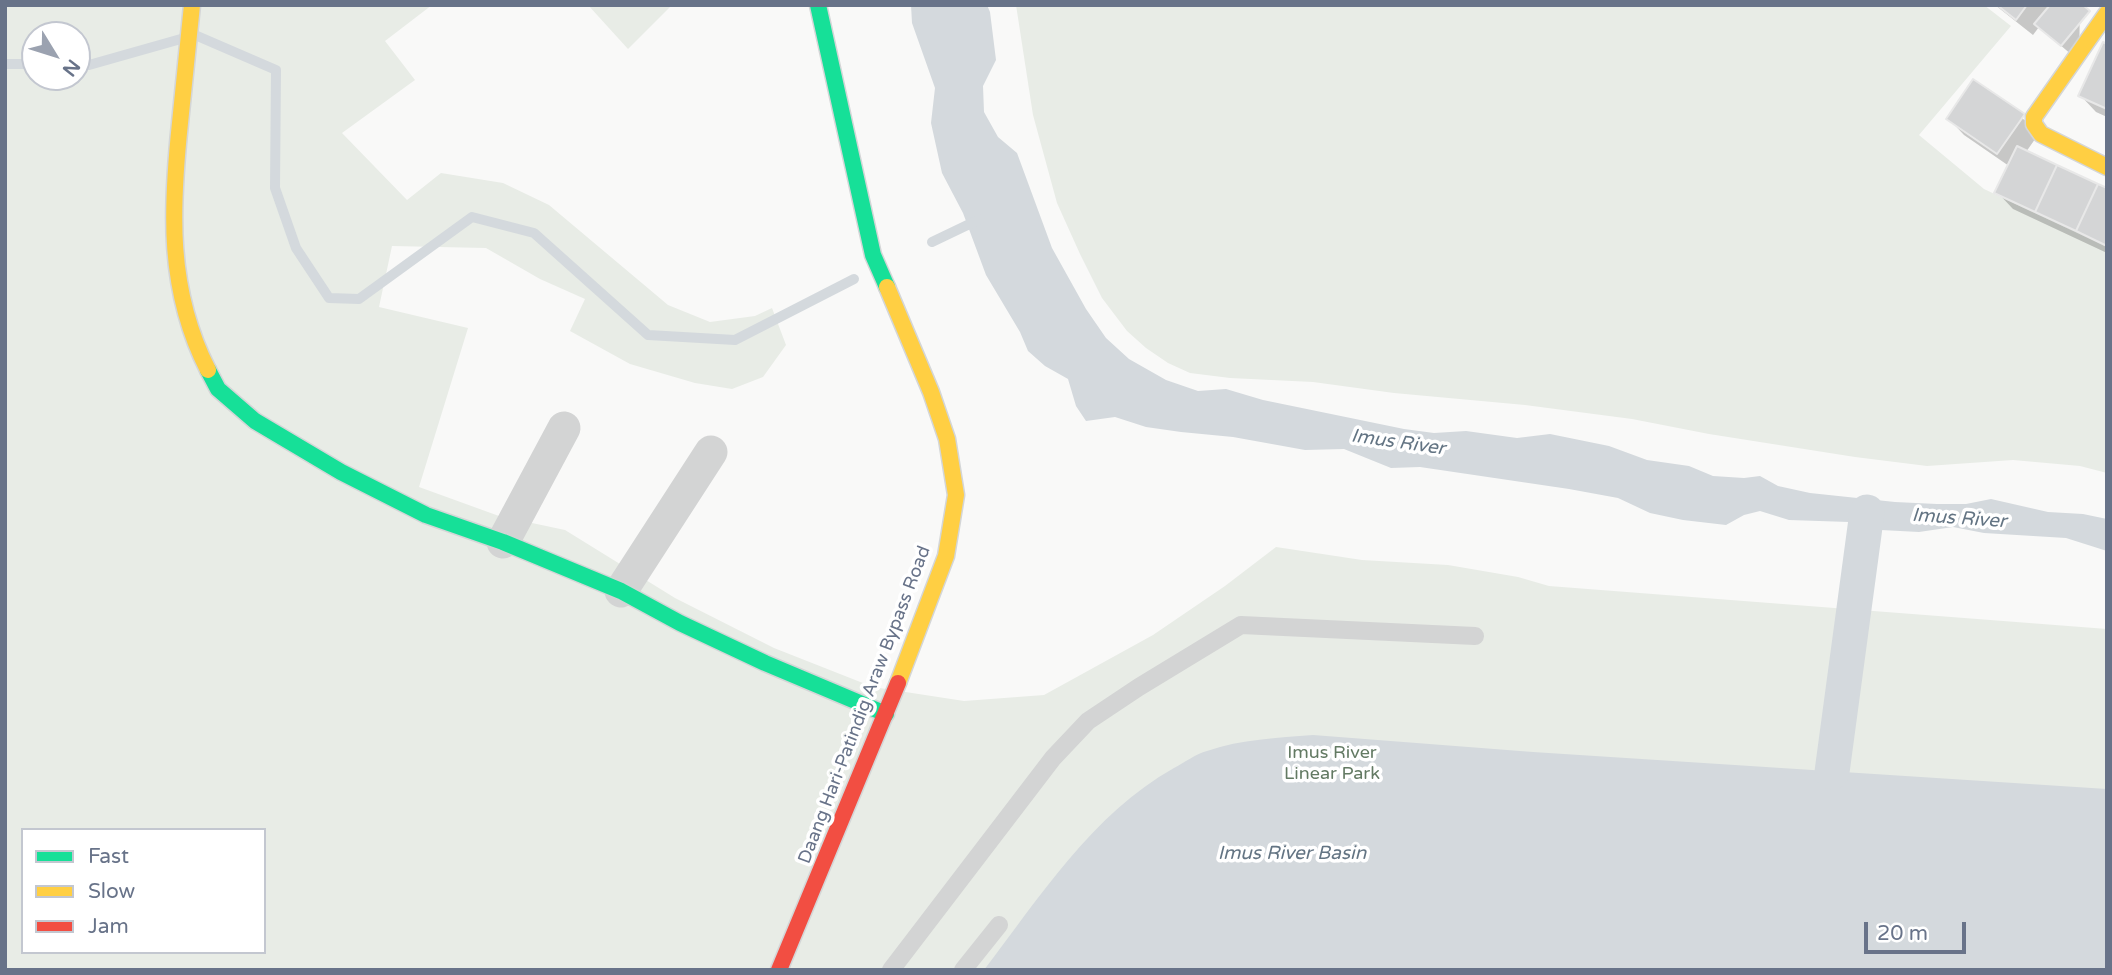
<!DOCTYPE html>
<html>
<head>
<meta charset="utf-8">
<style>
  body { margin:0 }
  #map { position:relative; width:2112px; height:975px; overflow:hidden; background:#f9f9f8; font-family:"Varela Round",sans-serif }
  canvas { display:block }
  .frame { position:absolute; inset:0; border:7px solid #687389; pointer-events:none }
  .legend { position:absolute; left:21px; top:828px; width:245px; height:126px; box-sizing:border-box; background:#fff; border:2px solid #c3c7d0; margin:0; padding:9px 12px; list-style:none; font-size:21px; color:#687389 }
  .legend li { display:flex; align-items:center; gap:14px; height:35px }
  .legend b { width:35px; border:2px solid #c3c7d0 }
  .north { position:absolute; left:21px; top:21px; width:70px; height:70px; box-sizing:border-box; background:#fff; border:2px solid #c3c7d0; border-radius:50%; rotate:128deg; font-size:19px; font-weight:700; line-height:28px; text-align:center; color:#687389 }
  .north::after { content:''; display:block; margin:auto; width:24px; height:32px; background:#9ba2b0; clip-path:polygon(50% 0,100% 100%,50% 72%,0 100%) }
  .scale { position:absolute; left:1864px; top:922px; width:102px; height:32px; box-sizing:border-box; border:4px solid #687389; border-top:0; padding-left:9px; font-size:21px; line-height:24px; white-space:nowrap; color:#687389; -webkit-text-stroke:5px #fff; paint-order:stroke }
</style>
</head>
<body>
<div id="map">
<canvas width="2112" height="975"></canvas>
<div class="frame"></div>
<ul class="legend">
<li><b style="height:9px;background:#16e098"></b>Fast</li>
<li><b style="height:9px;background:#ffcf43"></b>Slow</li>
<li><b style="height:9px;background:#f24e42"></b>Jam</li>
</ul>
<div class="north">N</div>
<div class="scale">20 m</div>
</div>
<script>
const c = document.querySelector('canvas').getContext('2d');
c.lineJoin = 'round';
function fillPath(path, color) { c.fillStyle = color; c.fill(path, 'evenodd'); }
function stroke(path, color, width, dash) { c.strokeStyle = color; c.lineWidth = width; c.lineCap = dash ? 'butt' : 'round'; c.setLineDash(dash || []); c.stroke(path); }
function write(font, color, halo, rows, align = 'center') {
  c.font = font + ' "Varela Round",sans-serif'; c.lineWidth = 7; c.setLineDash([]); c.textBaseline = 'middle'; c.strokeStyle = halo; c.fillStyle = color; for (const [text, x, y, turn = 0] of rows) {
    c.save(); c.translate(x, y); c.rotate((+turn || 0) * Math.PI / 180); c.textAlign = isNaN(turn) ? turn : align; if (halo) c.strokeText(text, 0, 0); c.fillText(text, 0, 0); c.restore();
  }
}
fillPath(new Path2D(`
  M5,5H432L385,41L415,80L342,133L407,200L441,173L503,183L549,205L668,305L710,322L755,316L772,308L786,345L763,377L732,389L695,383L630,364L570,331L585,299L540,279L486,248L392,246L379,307L468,328L419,487L499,516L565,530L675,598L774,648L873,687L964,701L1044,695L1153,635L1225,586L1276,547L1362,560L1448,565L1518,577L1549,586L2107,629V970H5ZM35,35H77V77H35ZM23,830H264V952H23Z
  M588,5H672L628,49Z
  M1016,5H1984L2011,26L1919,135L1984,189L2107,247V473L2080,466L2013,460L1927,466L1855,457L1709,434L1632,419L1525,405L1394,393L1313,382L1230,378L1190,373L1168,363L1146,348L1127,331L1102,298L1080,254L1057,203L1033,115Z`), '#e8ece6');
fillPath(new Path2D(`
  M911,5H987L990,12L996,60L983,86L984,112L998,137L1017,153L1052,248L1086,309L1106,338L1129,359L1166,380L1198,391L1226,389L1263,400L1404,429L1434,433L1466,431L1517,438L1550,434L1609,446L1647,460L1689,466L1713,476L1744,478L1760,476L1778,486L1810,493L1895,502L1937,504H1966L1991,499L2048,512L2083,514L2107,519V551L2066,538L1984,533L1953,527L1919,532L1881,530L1849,522L1789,520L1760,511L1744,515L1726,525L1683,520L1650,513L1618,498L1569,489L1420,467L1391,468L1344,449L1305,450L1233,437L1181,432L1146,427L1115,417L1086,421L1076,406L1068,379L1045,366L1028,351L1020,332L986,275L963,213L942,173L931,123L935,88L912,23Z
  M1313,735L1533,752L2107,789V970H984C1040,897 1092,814 1174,768C1185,762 1196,754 1207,751C1242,739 1277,738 1313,735Z`), '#d4d9dd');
fillPath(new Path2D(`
  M1995,5H2080L2079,61L2039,27L2033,35Z
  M2107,46V117L2096,112L2080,95Z
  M1974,81L2040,132L2026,152L2107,190V253L2013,209L1997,192L2009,166L1964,135L1948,118Z`), '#0003');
stroke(new Path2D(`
  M5,64H35
  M77,65H89L195,35L276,70L275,188L296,248L329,298L359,299L472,217L534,233L648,335L735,340L854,279
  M932,242L980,219`), '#d4d9dd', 10);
stroke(new Path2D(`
  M1832,772L1867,512`), '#d4d9dd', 35);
const building = new Path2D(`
  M1997,5H2027L2016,20Z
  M2050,5H2083L2090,11L2061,46L2034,24Z
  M2103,42L2107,44V109L2078,96Z
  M1973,79L2025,114L1997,154L1946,119Z
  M2017,146L2057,165L2035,212L1994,193Z
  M2057,165L2098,184L2076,231L2035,212Z
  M2098,184L2107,188V246L2076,231Z`);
fillPath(building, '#d4d5d6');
stroke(building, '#e8e8e8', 2);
const fast = new Path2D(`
  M818,5L873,255L887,287
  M208,370L218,389L255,421L341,472L426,515L503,542L621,591L680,623L765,663L886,714`);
const slow = new Path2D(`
  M192,5C188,44 184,84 180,123C171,209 167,290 208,370
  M2107,13L2034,117V124L2041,134L2107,167
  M887,287L931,392L947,439L956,495L946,556L898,683`);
const jam = new Path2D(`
  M779,970L898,683`);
stroke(fast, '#d4d6d7', 19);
stroke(slow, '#d4d6d7', 19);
stroke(jam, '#d4d6d7', 19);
stroke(new Path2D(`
  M891,970L1053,758L1088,721L1139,687L1241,625L1475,636
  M963,970L999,925`), '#d3d4d4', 18);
stroke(new Path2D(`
  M503,542L564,428
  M621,591L711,452`), '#d3d4d4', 33);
stroke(fast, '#16e098', 16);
stroke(slow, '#ffcf43', 16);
stroke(jam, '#f24e42', 16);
write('18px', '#687389', '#fff', [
  ["Daang Hari-Patindig Araw Bypass Road",865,705,-69]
]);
write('18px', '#637a63', '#fff', [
  ["Imus River",1332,753],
  ["Linear Park",1332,774]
]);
write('italic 19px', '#637483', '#fff', [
  ["Imus River",1398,443,8],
  ["Imus River",1959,519,4],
  ["Imus River Basin",1292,854]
]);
</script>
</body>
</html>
